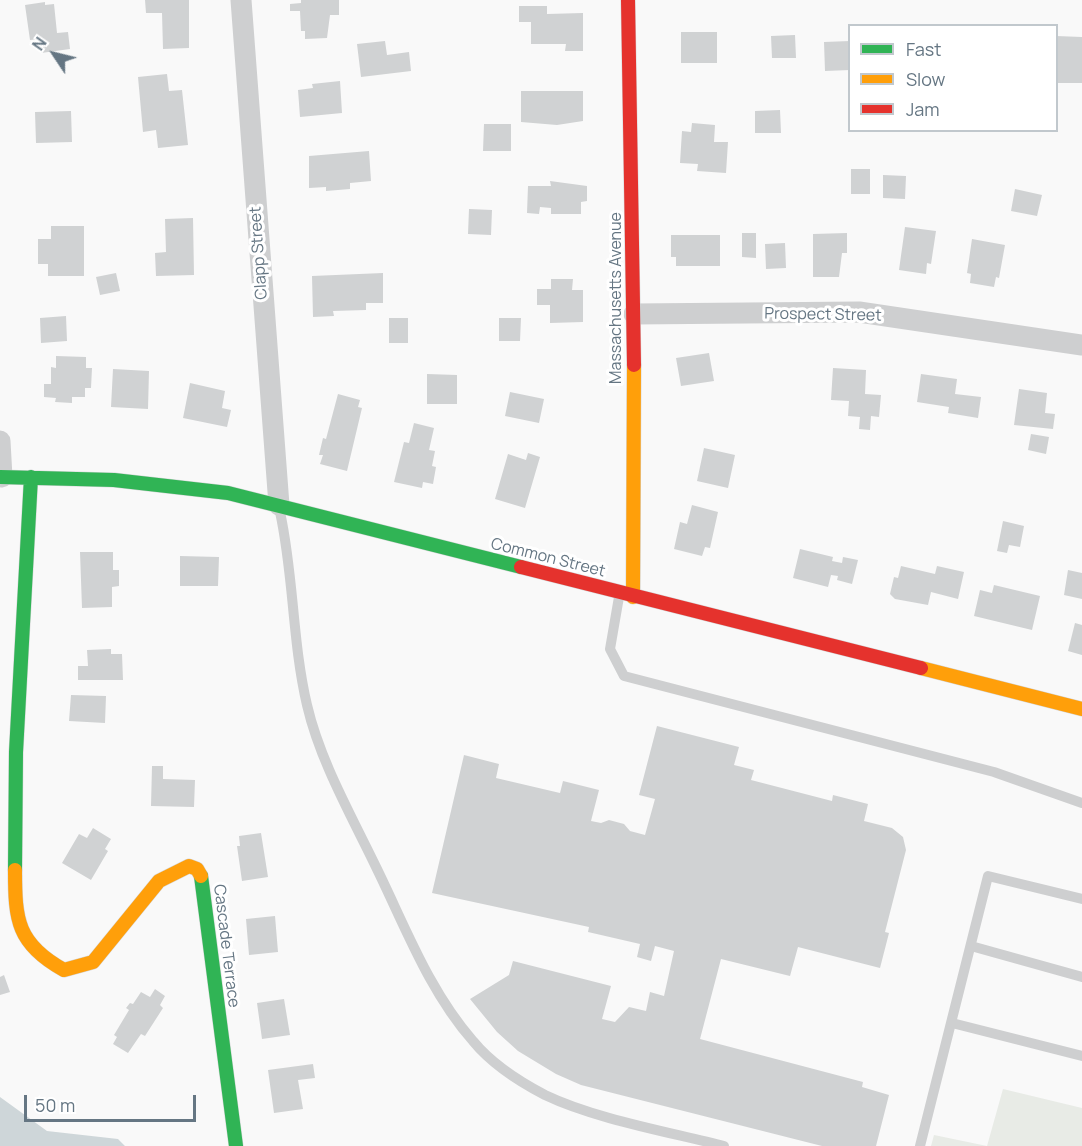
<!DOCTYPE html>
<html>
<head>
<meta charset="utf-8">
<style>
  body { margin:0 }
  #map { position:relative; width:1082px; height:1146px; overflow:hidden; background:#f9f9f9; font-family:Manrope,sans-serif }
  canvas { display:block }
  .legend { position:absolute; left:848px; top:24px; width:210px; height:108px; box-sizing:border-box; background:#fff; border:2px solid #c1c8cd; margin:0; padding:8px 10px; list-style:none; font-size:18px; color:#657683 }
  .legend li { display:flex; align-items:center; gap:12px; height:30px }
  .legend b { width:30px; border:2px solid #c1c8cd }
  .north { position:absolute; left:24px; top:24px; width:60px; height:60px; -webkit-text-stroke:4px #fff; paint-order:stroke; rotate:305deg; font-size:16px; font-weight:700; line-height:24px; text-align:center; color:#657683 }
  .north::after { content:''; display:block; margin:auto; width:21px; height:27px; background:#657683; clip-path:polygon(50% 0,100% 100%,50% 72%,0 100%) }
  .scale { position:absolute; left:24px; top:1095px; width:172px; height:27px; box-sizing:border-box; border:3px solid #657683; border-top:0; padding-left:8px; font-size:18px; line-height:21px; white-space:nowrap; color:#657683; -webkit-text-stroke:4px #fff; paint-order:stroke }
</style>
</head>
<body>
<div id="map">
<canvas width="1082" height="1146"></canvas>
<ul class="legend">
<li><b style="height:8px;background:#30b455"></b>Fast</li>
<li><b style="height:8px;background:#ff9f0a"></b>Slow</li>
<li><b style="height:8px;background:#e5322d"></b>Jam</li>
</ul>
<div class="north">N</div>
<div class="scale">50 m</div>
</div>
<script>
const c = document.querySelector('canvas').getContext('2d');
c.lineJoin = 'round';
function fillPath(path, color) { c.fillStyle = color; c.fill(path, 'evenodd'); }
function stroke(path, color, width, dash) { c.strokeStyle = color; c.lineWidth = width; c.lineCap = dash ? 'butt' : 'round'; c.setLineDash(dash || []); c.stroke(path); }
function write(font, color, halo, rows, align = 'center') {
  c.font = font + ' Manrope,sans-serif'; c.lineWidth = 6; c.setLineDash([]); c.textBaseline = 'middle'; c.strokeStyle = halo; c.fillStyle = color; for (const [text, x, y, turn = 0] of rows) {
    c.save(); c.translate(x, y); c.rotate((+turn || 0) * Math.PI / 180); c.textAlign = isNaN(turn) ? turn : align; if (halo) c.strokeText(text, 0, 0); c.fillText(text, 0, 0); c.restore();
  }
}
fillPath(new Path2D(`
  M1003,1089L1082,1108V1146H931L934,1135L987,1146Z`), '#e8ebe6');
fillPath(new Path2D(`
  M0,1097L47,1131L118,1139L125,1146H0Z`), '#ced6d9');
fillPath(new Path2D(`
  M145,0H189V48L163,49L162,13H146Z
  M301,0H339V15H330L327,38L305,39V31H301L300,11H290V4L301,3Z
  M45,2V5L54,4L57,33L68,32L70,49L41,53L40,39L30,40L25,5Z
  M519,6H547V14L583,13V51H565L566,44H531V22H519Z
  M681,32H717V63H681Z
  M795,35L796,58H772L771,36Z
  M1056,36L1082,37V83H1056Z
  M385,41L387,55L409,52L411,71L361,77L357,44Z
  M850,41V70L825,71L824,42Z
  M167,74L169,91L182,90L188,145L158,148L156,130L143,132L138,77Z
  M340,81L342,113L300,117L298,90L313,88L312,84Z
  M521,91H583V121L557,125L521,122Z
  M780,110L781,133H755V111Z
  M71,111L72,142L36,143L35,112Z
  M692,123L715,125L714,142H728L726,173L697,171L698,164L680,163L682,131L691,132Z
  M484,124H511V151H483Z
  M369,151L371,181L350,183V189L326,191V187L309,188V156Z
  M851,169H870V194H851Z
  M883,175L906,176L905,199L883,198Z
  M550,181L587,186V201L581,202V214H551V208L540,207L539,214L527,213L528,186H551Z
  M1015,189L1042,195L1037,216L1011,211Z
  M469,209L492,210L491,235L468,234Z
  M193,218L194,275L156,276L155,253L166,252L165,219Z
  M51,226H84V276H48V264H38V239H51Z
  M905,227L936,231L931,264L927,263L926,274L899,270Z
  M742,233H756V258L742,257Z
  M847,233V253H842L839,277H813V234Z
  M671,235H720V266H676V257H671Z
  M972,239L1005,245L999,278L996,277L994,287L970,283L971,274L967,273Z
  M785,243L786,268L766,269L765,244Z
  M116,273L120,291L100,295L96,277Z
  M383,273V303H366V310L333,311L334,316L313,317L312,276Z
  M551,279H573L572,290H583V322L550,323V305H537V289H551Z
  M66,316L67,341L41,343L40,318Z
  M389,318H408V343H389Z
  M499,318H521L520,341H499Z
  M709,353L714,381L681,386L676,358Z
  M56,356L86,357V368H92L91,388H85V397H72V403L55,402L56,398L44,397V384H51V367L56,368Z
  M833,368L866,370L865,394L881,395L879,417L871,416L870,430L859,429L860,417L848,416L849,401L831,400Z
  M113,369L149,371L148,409L111,407Z
  M427,374L457,375V404H427Z
  M921,374L957,379L955,394L981,397L978,418L948,413L949,407L917,402Z
  M190,383L225,391L222,408L231,410L227,427L183,418Z
  M1019,389L1047,393L1045,413L1055,414L1053,429L1014,425Z
  M510,392L544,399L539,423L505,416Z
  M338,394L360,400L358,407L362,408L347,471L320,464L323,455H319L323,438L326,439Z
  M414,423L434,428L429,450L435,451L432,466L436,467L433,484L423,482L422,488L394,482L404,442L409,443Z
  M1031,434L1049,437L1046,454L1028,450Z
  M704,448L735,455L728,488L697,481Z
  M528,453L540,457L525,508L495,499L508,454L526,460Z
  M692,505L718,512L710,548L705,547L702,556L674,549L680,522L687,524Z
  M1003,521L1024,526L1020,547L1009,545L1007,553L997,551Z
  M800,549L833,557L832,561L842,563L843,557L858,560L852,584L837,580L838,576L831,575L828,587L793,578Z
  M80,552H113V570H119V586L112,587V607L82,608Z
  M180,556L219,557L218,586H180Z
  M901,566L935,574L937,566L964,572L958,599L931,592L928,605L895,599L890,594L894,577L898,578Z
  M1068,570L1082,573V599L1064,595Z
  M994,585L1040,596L1032,630L974,616L980,590L992,593Z
  M1075,623L1082,625V655L1068,651Z
  M111,649V654H122L123,680H78V666H88L87,650Z
  M71,695L106,696L105,723L69,721Z
  M657,726L739,747L734,765L754,770L751,780L832,801L833,795L868,804L864,821L892,828L903,837L906,850L885,932L889,933L880,968L798,947L790,976L721,959L700,1039L863,1082L862,1087L889,1095L876,1146H822L581,1085L556,1074L518,1051L497,1032L470,999L509,975L513,961L611,986L602,1019L615,1022L629,1007L646,1011L650,992L664,996L674,951L655,946L651,961L637,957L640,944L588,932L589,927L432,893L464,755L499,764L496,778L560,793L563,781L599,790L591,821L601,823L609,820L624,824L630,831L645,835L655,799L639,795Z
  M152,766H163V779L195,780L194,807L151,806Z
  M93,828L111,839L105,849L108,851L91,880L62,863L79,834L87,838Z
  M261,833L268,877L242,881L237,846H240L239,836Z
  M275,916L278,952L249,955L246,919Z
  M4,975L10,992L0,995V977Z
  M155,989L165,996L160,1005L163,1008L145,1036L141,1034L128,1053L113,1044L117,1037L114,1035L129,1010L126,1008L130,1003L133,1004L141,992L150,997Z
  M284,999L290,1035L262,1039L257,1003Z
  M313,1064L315,1078L298,1080L303,1109L274,1113L268,1070Z`), '#d0d2d3');
const fast = new Path2D(`
  M0,477L114,480L228,493L521,567
  M15,870L16,752L31,477
  M201,876L236,1146`);
const slow = new Path2D(`
  M633,597L634,365
  M921,668L1082,709
  M15,870C15,920 17,944 64,970L93,962L159,881L189,866L197,869L201,876`);
const jam = new Path2D(`
  M628,0L634,365
  M521,567L921,668`);
stroke(fast, '#d5d6d7', 15);
stroke(slow, '#d5d6d7', 15);
stroke(jam, '#d5d6d7', 15);
stroke(new Path2D(`
  M280,512C294,576 292,641 307,705C320,761 351,815 376,867C405,926 429,991 473,1041C491,1063 520,1082 545,1095C595,1119 669,1132 724,1146
  M619,597L610,649L624,676L994,772L1082,803
  M971,946L1082,977
  M952,1023L1082,1056
  M920,1146L988,876L1082,899`), '#cecfd0', 10);
stroke(new Path2D(`
  M241,0L279,505
  M634,314L859,312L1082,345
  M0,441L2,477`), '#cecfd0', 21);
stroke(fast, '#30b455', 14);
stroke(slow, '#ff9f0a', 14);
stroke(jam, '#e5322d', 14);
write('16px', '#657683', '#fff', [
  ["Clapp Street",259,253,-94],
  ["Massachusetts Avenue",617,298,-90],
  ["Prospect Street",823,315,1],
  ["Common Street",548,558,14],
  ["Cascade Terrace",226,946,83]
]);
</script>
</body>
</html>
